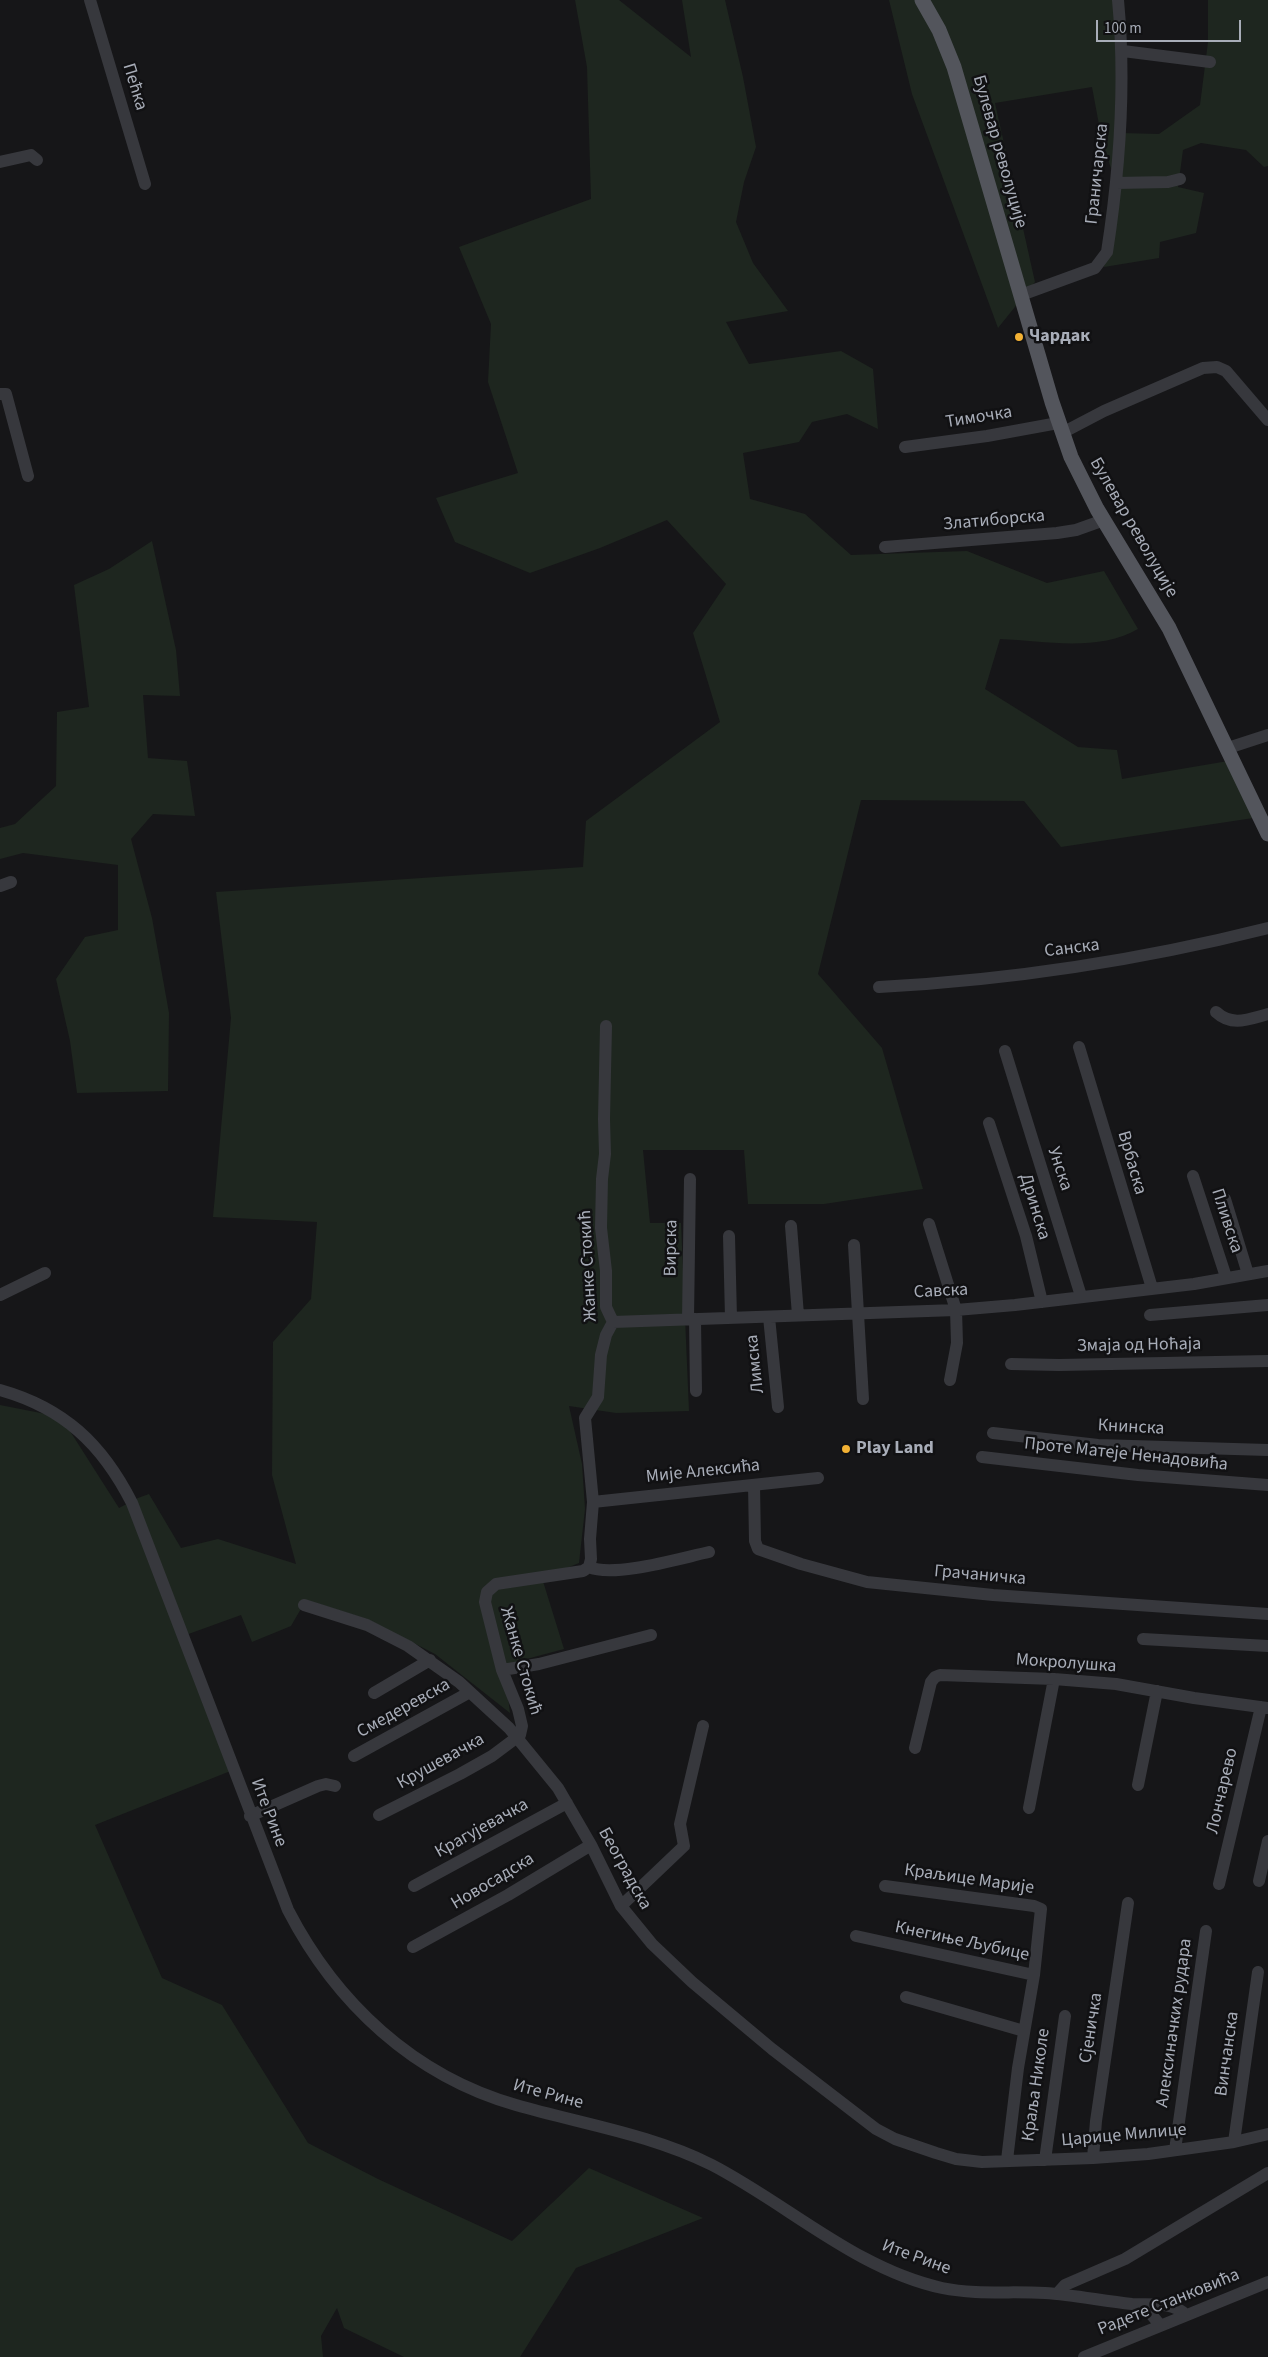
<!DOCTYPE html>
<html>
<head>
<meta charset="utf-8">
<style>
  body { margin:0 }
  #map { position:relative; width:1268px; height:2357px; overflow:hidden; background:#161618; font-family:"Source Sans 3",sans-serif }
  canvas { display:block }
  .scale { position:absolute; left:1096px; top:20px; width:145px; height:22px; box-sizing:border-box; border:2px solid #a8adb8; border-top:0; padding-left:6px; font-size:15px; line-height:18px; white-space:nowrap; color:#a8adb8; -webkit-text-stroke:4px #111113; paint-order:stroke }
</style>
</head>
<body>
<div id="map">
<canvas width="1268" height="2357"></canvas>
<div class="scale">100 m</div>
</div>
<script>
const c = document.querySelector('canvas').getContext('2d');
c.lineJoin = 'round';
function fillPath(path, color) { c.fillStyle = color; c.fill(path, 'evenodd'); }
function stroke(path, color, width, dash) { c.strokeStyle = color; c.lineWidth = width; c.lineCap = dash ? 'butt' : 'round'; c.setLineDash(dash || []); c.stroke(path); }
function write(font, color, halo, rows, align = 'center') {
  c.font = font + ' "Source Sans 3",sans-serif'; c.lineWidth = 5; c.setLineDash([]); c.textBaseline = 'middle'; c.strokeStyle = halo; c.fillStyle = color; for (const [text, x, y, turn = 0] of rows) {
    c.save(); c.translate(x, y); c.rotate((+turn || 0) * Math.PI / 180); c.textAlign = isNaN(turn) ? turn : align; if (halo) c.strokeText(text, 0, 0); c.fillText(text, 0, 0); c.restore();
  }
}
fillPath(new Path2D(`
  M575,0H619L691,57L682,0H725L743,77L756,147L744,182L736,222L753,263L788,311L726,322L749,364L841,351L873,369L878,429L847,414L812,422L799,442L743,453L750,499L805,514L851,555L967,551L1047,583L1104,571L1138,629C1099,652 1044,641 1000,639L985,689L1078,747L1117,750L1122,779L1234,760L1260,817L1061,847L1024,801L861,800L818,974L882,1048L923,1189L824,1204H748L744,1150H643L650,1223H681L689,1411L616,1413L569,1406L582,1464L585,1509L579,1563L542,1578L564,1649L504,1665L510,1713L435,1654L367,1619L306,1600L291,1626L252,1642L241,1615L183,1636L233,1770L95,1825L162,1978L222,2005L308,2143L378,2179L512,2241L589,2168L703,2218L576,2268L520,2357H404L344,2328L337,2308L321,2336L323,2357H0V1405L61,1417L119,1508L138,1498L149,1494L181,1548L218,1539L296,1564L272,1475L273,1342L311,1299L317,1222L213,1217L231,1018L216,892L583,867L586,821L720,722L693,633L726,584L667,520L600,548L530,573L455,542L436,498L518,473L488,382L491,324L459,247L591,199L587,67Z
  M889,0H1118L1121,133L1159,134L1200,105L1208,42V0H1268V166L1264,167L1246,150L1201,143L1183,150L1178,187L1204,193L1196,233L1160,242L1159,258L1104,267L1115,179L1103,146L1092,87L995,103L1035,282L998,328L912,94Z
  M152,541L176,650L180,696L143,695L148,758L187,761L195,816L153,814L131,839L152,918L169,1013L168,1091L77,1093L70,1041L56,979L85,937L118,930V865L23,853L0,859V828L15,824L56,786L57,712L89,707L74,585L109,569Z`), '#1e261f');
stroke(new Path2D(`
  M90,0L145,184
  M1123,51L1210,62
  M0,162L31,155L37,160
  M1116,183L1168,182L1180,179
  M1021,295L1095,268L1107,252C1120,168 1126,84 1118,0
  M0,394H6L28,476
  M1062,433L1104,411L1203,368L1217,367L1226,371L1268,420
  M905,447L987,436L1058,423
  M885,547L1057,533L1076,530L1104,520
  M1228,748L1268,735
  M0,886L11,882
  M879,987C1010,980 1141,960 1268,928
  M1216,1012C1232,1027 1249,1019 1268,1014
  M1079,1047L1152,1288
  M1005,1051L1081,1296
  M989,1123L1026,1236L1042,1302
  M1193,1176L1226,1277
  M1225,1199L1248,1274
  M929,1224L956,1310L957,1343L950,1380
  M791,1226L798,1315
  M729,1236L731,1318
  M854,1245L863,1399
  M0,1295L45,1273
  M1150,1315L1268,1305
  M769,1317L778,1407
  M688,1319L690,1179
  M695,1319L696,1391
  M613,1322L956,1310L1015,1305L1194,1284L1268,1271
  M1011,1364L1059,1365L1268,1361
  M0,1390C64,1408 102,1444 132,1503L288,1910C336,2003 414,2076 516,2105C582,2124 650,2134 712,2165C789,2205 856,2269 942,2288C977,2295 1010,2291 1045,2293C1074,2295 1103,2301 1132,2304C1149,2305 1172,2301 1186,2315
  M993,1433L1098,1445L1268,1450
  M982,1457L1138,1475L1268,1485
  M754,1485L755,1541L758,1549L801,1564L867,1582L993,1595L1268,1614
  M593,1502L818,1478
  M589,1567C614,1578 681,1558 709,1552
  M304,1605L367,1625L408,1646L459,1682L509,1728L558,1788L591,1845L621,1906L652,1944L692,1982L772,2049L876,2129L895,2139L936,2153L956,2159L982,2162L1093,2158L1148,2154L1234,2142L1268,2134
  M1143,1639L1268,1646
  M502,1670L539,1664L651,1635
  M374,1693L430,1660
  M915,1748L931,1682L935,1677L940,1675L1054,1679L1116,1684L1194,1698L1268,1708
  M354,1756L470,1692
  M1138,1785L1157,1691
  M1029,1808L1054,1679
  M379,1815L460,1774L492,1756L520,1735L522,1726L518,1709L502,1670L485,1602L487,1592L496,1584L583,1571L589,1567L591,1559L590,1539L593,1502L585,1418L598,1397L601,1355L606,1335L613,1322L606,1307V1271L601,1228L602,1179L605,1154L604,1119L606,1026
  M250,1816L318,1786L326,1784L335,1786
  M1259,1881L1268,1841
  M1219,1884L1261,1707
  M414,1886L567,1803
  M885,1886L1034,1906L1041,1909L1034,1975L1018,2068L1007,2160
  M621,1906L684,1846L680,1824L703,1726
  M856,1936L1034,1975
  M413,1947L508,1895L591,1845
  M906,1997L1024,2031
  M1234,2142L1258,1972
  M1175,2150L1206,1931
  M1093,2158L1096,2121L1128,1903
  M1045,2160L1065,2016
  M1057,2294L1065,2285L1125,2259L1268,2173
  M1136,2306L1151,2314L1160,2325
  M1084,2357L1268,2282`), '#37383d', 12);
stroke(new Path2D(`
  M922,0L939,30L954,67L1052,402L1071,457L1097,509L1169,628L1268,834`), '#53555c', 15);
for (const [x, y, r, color] of [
  [1019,337,5,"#f2b134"],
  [846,1449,5,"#f2b134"]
]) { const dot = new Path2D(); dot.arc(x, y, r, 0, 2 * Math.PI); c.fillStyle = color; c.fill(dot); stroke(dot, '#111113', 2); }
write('18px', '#a8adb8', '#111113', [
  ["Пећка",134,87,73],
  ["Булевар револуције",999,152,74],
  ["Граничарска",1098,174,-84],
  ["Тимочка",979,418,-9],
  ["Златиборска",994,521,-5],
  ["Булевар револуције",1133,528,60],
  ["Санска",1072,949,-7],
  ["Врбаска",1131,1163,74],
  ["Унска",1059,1169,72],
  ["Дринска",1034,1207,73],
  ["Пливска",1226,1221,72],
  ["Вирска",672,1248,-89],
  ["Жанке Стокић",589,1266,-93],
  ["Савска",941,1292,-3],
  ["Змаја од Ноћаја",1139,1346,-1],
  ["Лимска",756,1364,-96],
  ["Книнска",1131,1428,3],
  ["Проте Матеје Ненадовића",1126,1455,6],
  ["Мије Алексића",703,1472,-6],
  ["Грачаничка",980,1576,5],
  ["Жанке Стокић",520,1661,74],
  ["Мокролушка",1066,1664,4],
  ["Смедеревска",404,1709,-29],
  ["Крушевачка",441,1762,-29],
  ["Лончарево",1223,1791,-77],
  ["Ите Рине",268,1813,69],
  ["Крагујевачка",482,1829,-29],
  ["Београдска",624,1869,61],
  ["Краљице Марије",969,1880,8],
  ["Новосадска",493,1882,-31],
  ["Кнегиње Љубице",962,1942,12],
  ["Алексиначких рудара",1175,2023,-82],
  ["Сјеничка",1092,2028,-81],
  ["Винчанска",1228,2054,-82],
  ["Краља Николе",1037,2085,-82],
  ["Ите Рине",548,2095,15],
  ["Царице Милице",1124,2136,-5],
  ["Ите Рине",916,2258,20],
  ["Радете Станковића",1169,2303,-22]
]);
write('bold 18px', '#a8adb8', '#111113', [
  ["Чардак",1029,337],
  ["Play Land",856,1449]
], 'left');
</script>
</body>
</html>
